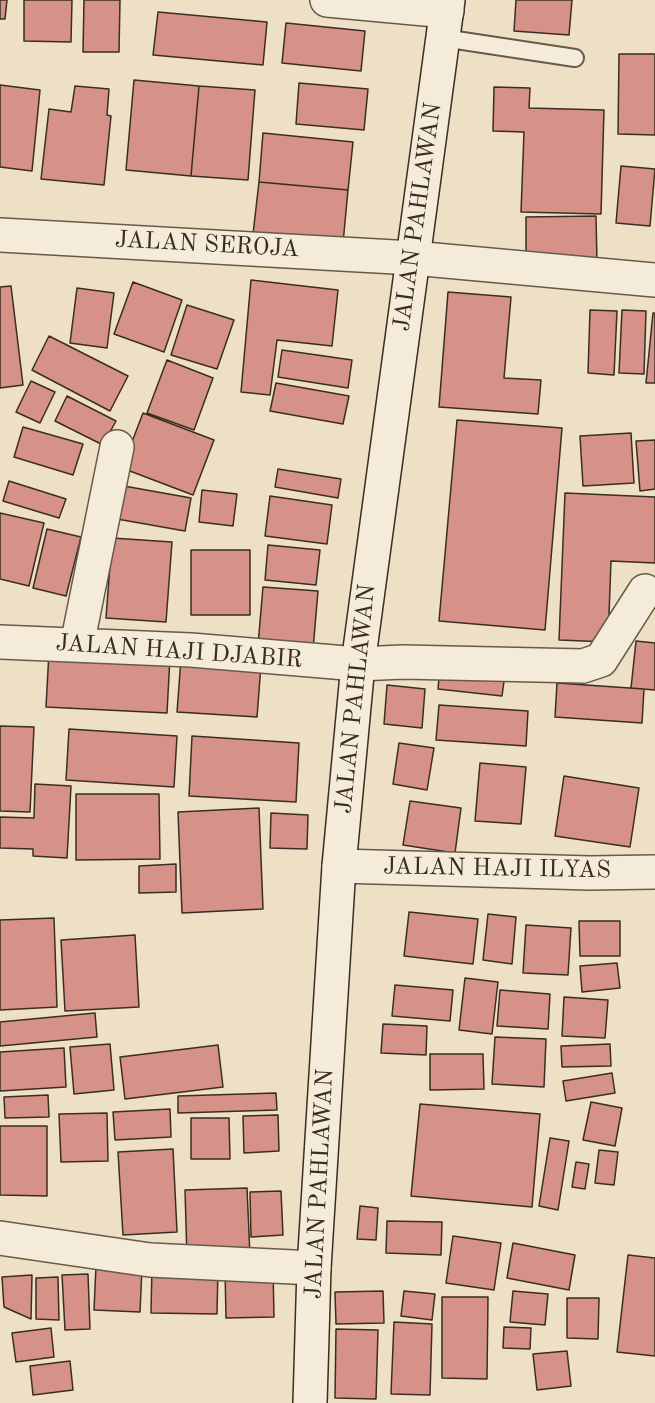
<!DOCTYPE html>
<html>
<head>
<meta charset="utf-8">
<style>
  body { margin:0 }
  canvas { display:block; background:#eee0c4 }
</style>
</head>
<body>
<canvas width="655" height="1403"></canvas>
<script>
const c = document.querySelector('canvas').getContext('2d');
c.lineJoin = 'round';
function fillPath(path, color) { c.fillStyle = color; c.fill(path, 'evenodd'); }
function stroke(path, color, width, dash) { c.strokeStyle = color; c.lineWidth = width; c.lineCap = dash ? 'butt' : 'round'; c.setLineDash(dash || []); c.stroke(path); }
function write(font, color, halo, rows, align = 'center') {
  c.font = font + ' "Old Standard TT",serif'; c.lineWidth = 4.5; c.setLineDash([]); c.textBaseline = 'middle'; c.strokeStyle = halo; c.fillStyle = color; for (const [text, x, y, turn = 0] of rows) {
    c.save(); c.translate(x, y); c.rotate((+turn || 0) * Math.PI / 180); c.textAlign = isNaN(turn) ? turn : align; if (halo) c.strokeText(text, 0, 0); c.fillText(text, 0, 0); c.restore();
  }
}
const building = new Path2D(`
  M0,0H7L5,19H0Z
  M24,0H72L71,42L24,41Z
  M84,0H120L119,52H83Z
  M516,0H572L569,35L514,31Z
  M158,12L267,22L263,65L153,55Z
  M286,23L365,31L361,71L282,63Z
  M619,54H655V135L618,134Z
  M134,80L199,86L191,176L126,170Z
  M299,83L368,89L364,130L296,124Z
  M0,85L40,90L32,171L0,167Z
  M75,86L109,89L107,115L111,116L104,185L41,179L49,109L71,112Z
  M199,86L255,90L248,180L191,176Z
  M494,87L530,88L529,108L604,110L601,214L521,212L524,132L493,131Z
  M263,133L353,142L348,190L259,182Z
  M621,166L655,169L650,226L616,223Z
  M259,182L348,190L343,243L253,234Z
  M596,216L597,263H526V217Z
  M251,280L338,290L332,346L277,340L270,395L241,392Z
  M133,282L182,300L164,352L114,334Z
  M11,286L23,385L0,388V287Z
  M77,288L114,293L107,348L70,343Z
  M448,292L511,297L504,378L541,380L538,414L439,407Z
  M187,305L234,320L217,369L171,355Z
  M590,310L617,311L614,375L588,373Z
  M622,310L646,311L644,374L619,373Z
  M653,313H655V383H646Z
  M49,336L128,376L110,411L32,370Z
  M282,350L352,360L348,388L278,377Z
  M167,360L213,378L194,430L147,413Z
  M31,381L55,392L40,423L16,412Z
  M276,383L349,396L343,424L270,411Z
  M67,396L116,421L103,445L55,421Z
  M143,413L214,440L193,495L122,468Z
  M457,420L562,428L545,630L439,621Z
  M23,427L83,444L73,475L14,457Z
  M631,433L634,483L583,486L580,436Z
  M655,440V489L640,491L636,441Z
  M278,469L341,479L338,498L275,487Z
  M9,481L66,499L59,518L3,501Z
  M124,486L191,498L185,531L117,519Z
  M202,490L237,494L233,526L199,522Z
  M565,493L655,497V563L611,561L608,642L559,640Z
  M270,496L332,505L327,544L265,536Z
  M0,513L44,523L29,586L0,579Z
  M47,529L81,537L66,596L33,588Z
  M112,538L172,542L166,622L106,618Z
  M268,545L320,550L316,585L265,580Z
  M191,550H250V615H191Z
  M263,587L318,591L313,650L258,645Z
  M636,641L655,643V690L631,688Z
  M49,652L170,657L167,713L46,707Z
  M181,659L261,665L257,717L177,712Z
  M440,667L505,674L502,696L438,689Z
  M557,683L644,689L642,723L555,717Z
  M387,685L425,689L422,728L384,724Z
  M439,705L528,711L526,746L436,740Z
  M0,726L34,727L30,812L0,811Z
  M69,729L177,736L174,787L66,780Z
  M192,736L299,743L296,802L189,796Z
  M399,743L434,748L427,790L393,784Z
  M480,763L526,767L521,824L475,821Z
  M564,776L639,788L630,847L555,836Z
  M35,784L71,786L67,858L33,856V849L0,848V817L34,818Z
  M76,794H159L160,859L76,860Z
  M410,801L461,808L455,853L403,845Z
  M259,808L263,909L182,913L178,812Z
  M271,813L308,815L307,849L270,848Z
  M176,864V892L139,893V866Z
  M409,912L478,919L473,964L404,956Z
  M488,914L516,917L512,964L483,960Z
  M54,918L57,1007L0,1010V920Z
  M579,921H620V956H580Z
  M526,925L571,928L568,975L523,973Z
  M135,935L139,1007L65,1011L61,940Z
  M617,963L620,988L582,992L580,966Z
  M465,978L498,982L492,1034L459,1030Z
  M395,985L453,990L450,1021L392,1016Z
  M500,990L550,994L548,1029L497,1026Z
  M564,997L608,1000L605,1038L562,1036Z
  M95,1013L97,1037L0,1046V1022Z
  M383,1024L427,1026L426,1055L381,1053Z
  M495,1037L546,1039L544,1087L492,1084Z
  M110,1044L114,1090L74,1094L70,1047Z
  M610,1044L611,1066L562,1067L561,1046Z
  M218,1045L223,1087L125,1099L120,1057Z
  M64,1048L66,1087L0,1091V1052Z
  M430,1054H483L484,1089L430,1090Z
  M612,1073L615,1093L566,1101L563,1081Z
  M276,1093L277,1110L178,1113V1096Z
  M48,1095L49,1117L5,1118L4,1097Z
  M591,1102L622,1108L615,1146L583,1140Z
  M420,1104L540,1114L532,1207L411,1196Z
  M170,1109L171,1137L115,1140L113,1112Z
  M107,1113L108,1161L61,1162L59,1114Z
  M278,1115L279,1151L244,1153L243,1116Z
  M191,1118H229L230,1159H191Z
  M0,1126H47V1196L0,1195Z
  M550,1138L569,1141L558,1210L539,1206Z
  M173,1149L177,1232L123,1235L118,1152Z
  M599,1150L618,1152L614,1185L595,1183Z
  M576,1162L589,1164L585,1189L572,1187Z
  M247,1188L250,1256L187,1259L185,1190Z
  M281,1191L283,1235L251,1237L250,1192Z
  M360,1206L378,1208L376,1240L357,1239Z
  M387,1221L442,1222L441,1255L386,1253Z
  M453,1236L501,1243L494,1290L446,1283Z
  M513,1243L575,1255L569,1290L507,1278Z
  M628,1255L655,1258V1356L617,1352Z
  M96,1266L142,1268L140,1312L94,1310Z
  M152,1266L218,1267L217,1314L151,1313Z
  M273,1268L274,1317L226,1318L225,1269Z
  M88,1274L90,1329L65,1330L62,1275Z
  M32,1275L31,1319L4,1307L2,1277Z
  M58,1277L59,1320L36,1319V1278Z
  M383,1291L384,1323L336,1324L335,1292Z
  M404,1291L435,1294L432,1320L401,1316Z
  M513,1291L548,1294L545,1325L510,1322Z
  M442,1297H488L487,1379L442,1378Z
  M567,1298H599L598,1339L567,1338Z
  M394,1322L432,1324L430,1395L391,1394Z
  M504,1327L531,1328L530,1349L503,1348Z
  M51,1328L54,1357L16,1362L12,1333Z
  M336,1329L378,1330L376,1399L335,1398Z
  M567,1351L571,1386L537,1390L533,1354Z
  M70,1361L73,1390L33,1395L30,1366Z`);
fillPath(building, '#d69288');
stroke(building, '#3a2d24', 1.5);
const service = new Path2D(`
  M443,38L575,58`);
const minor = new Path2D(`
  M327,0L447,11
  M0,235L413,258L655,280
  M0,642L191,650L358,664L403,662L583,666L601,660L645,591
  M77,645L117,447
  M339,866L590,873L655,872
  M0,1238L150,1260L314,1268`);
const secondary = new Path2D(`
  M310,1403L314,1268L339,866L358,664L448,0`);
stroke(service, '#675a4c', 20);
stroke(minor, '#675a4c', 36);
stroke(secondary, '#3a2d24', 36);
stroke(service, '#f4ebd9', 16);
stroke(minor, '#f4ebd9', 33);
stroke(secondary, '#f4ebd9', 33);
write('24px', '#3a2d24', '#f4ebd9', [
  ["JALAN PAHLAWAN",418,217,-82],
  ["JALAN SEROJA",207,245,3],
  ["JALAN HAJI DJABIR",179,652,4],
  ["JALAN PAHLAWAN",356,699,-84],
  ["JALAN HAJI ILYAS",497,869,1],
  ["JALAN PAHLAWAN",320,1184,-87]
]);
</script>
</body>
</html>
